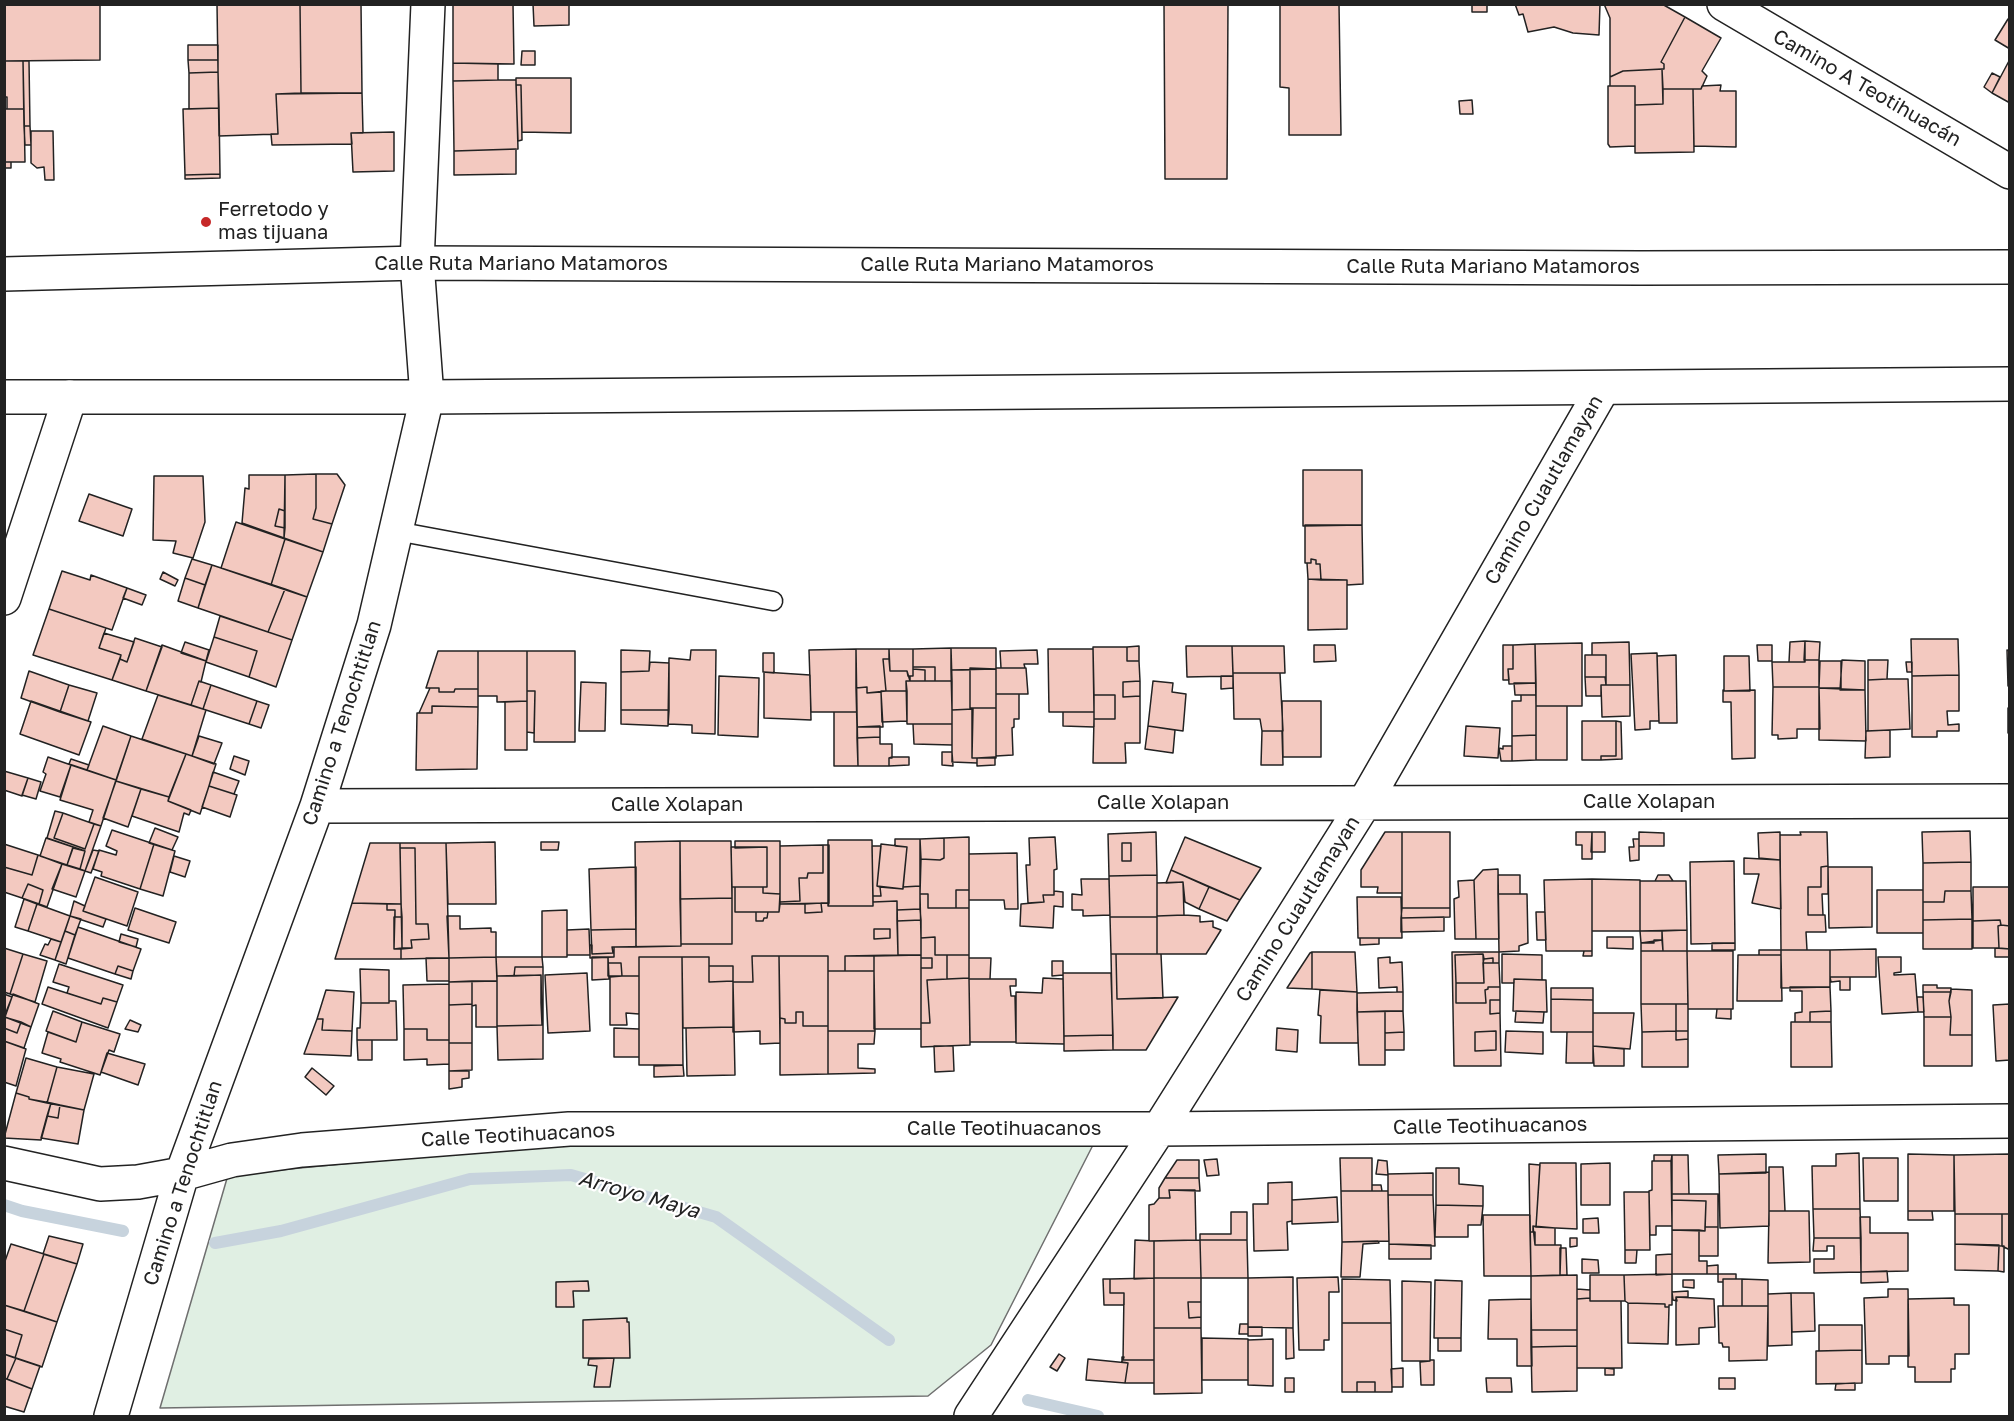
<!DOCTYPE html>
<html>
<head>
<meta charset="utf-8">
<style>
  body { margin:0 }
  #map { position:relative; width:2014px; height:1421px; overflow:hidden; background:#fff; font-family:"Golos Text",sans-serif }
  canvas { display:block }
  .frame { position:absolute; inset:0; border:6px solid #222; pointer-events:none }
</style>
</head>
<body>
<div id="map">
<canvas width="2014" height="1421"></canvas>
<div class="frame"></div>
</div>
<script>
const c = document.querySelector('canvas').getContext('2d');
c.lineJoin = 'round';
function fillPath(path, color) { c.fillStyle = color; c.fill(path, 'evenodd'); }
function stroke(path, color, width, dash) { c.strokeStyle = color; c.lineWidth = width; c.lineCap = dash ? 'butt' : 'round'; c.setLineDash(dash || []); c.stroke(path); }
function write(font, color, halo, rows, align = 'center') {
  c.font = font + ' "Golos Text",sans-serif'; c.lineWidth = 4.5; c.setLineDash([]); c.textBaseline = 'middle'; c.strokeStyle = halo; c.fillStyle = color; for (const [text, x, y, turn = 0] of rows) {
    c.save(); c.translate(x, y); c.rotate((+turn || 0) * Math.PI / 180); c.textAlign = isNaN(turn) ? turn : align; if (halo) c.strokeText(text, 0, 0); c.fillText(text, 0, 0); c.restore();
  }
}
const green = new Path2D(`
  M568,1142L1093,1145L991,1345L928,1396L160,1408L228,1175Z`);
fillPath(green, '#e0efe3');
stroke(green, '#6f6f6f', 1.5);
stroke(new Path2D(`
  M4,1205L22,1211L123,1231
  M215,1243L281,1231L470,1179L571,1175L716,1217L889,1340
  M1028,1400L1098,1416`), '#c7d3dd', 12);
const building = new Path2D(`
  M4,4H100V60L4,61Z
  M217,4H300L301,93L276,94L278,134L219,136Z
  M300,4H361L362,93H301Z
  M453,4H513L514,64L453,63Z
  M533,4H569V25L534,26Z
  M1164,4H1228L1227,179H1165Z
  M1280,4H1339L1341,135H1289V88L1280,87Z
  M1515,4H1600L1599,35L1573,33L1554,27L1528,32L1523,14L1519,15Z
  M1604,4H1662L1685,17L1661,62L1664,64V69L1623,71L1610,77V18Z
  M1472,5H1487V12H1472Z
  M1685,17L1721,38L1702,71L1707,76L1701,89H1663L1662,69H1664V64L1661,62Z
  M2008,19H2010V49L1995,40Z
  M188,45H218V60H188Z
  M522,51H535V65H521Z
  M2010,59V103L1992,93Z
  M188,60H218V72L189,73Z
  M4,61H23L24,109H7V97H4Z
  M23,61H29L30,126H24Z
  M453,63L498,64V80L453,81Z
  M1662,69L1663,104L1635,105V86H1610V77L1623,71Z
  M218,72L219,108L189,109V73Z
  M1992,73L2000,77L1992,93L1984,87Z
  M516,78H571V133L522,132L521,85H516Z
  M498,80H516L518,149L454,151L453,81Z
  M516,85H521L522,140L518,141Z
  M1721,85L1720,91H1736V147L1694,146L1693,89H1701L1702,86Z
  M1608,86H1635V146L1610,147L1608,144Z
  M1663,89H1693L1694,152L1635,153V105L1663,104Z
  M362,93L363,133H351L352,144L272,145L271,134H278L276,94Z
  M1472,100L1473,114H1460L1459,101Z
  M219,108L220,174L185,175L183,109Z
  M4,109H24L25,162H4Z
  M24,126H30L31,145H25Z
  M31,131H53L54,180H45L44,167L37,168L31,163Z
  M394,132V171L353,172L351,133Z
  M516,149V174L454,175V151Z
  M4,162H11V168H4Z
  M220,174V178L185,179V175Z
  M1303,470H1362V525L1303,526Z
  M316,474H337L345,485L332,524L313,519L316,508Z
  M316,474V508L313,519L332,524L323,552L284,538L285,475Z
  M249,475H285V511L279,509L275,526L285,528L284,538L242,523L245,488L249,489Z
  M154,476H203L205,522L193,558L173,553L176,541L153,540Z
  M89,494L132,509L123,536L79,521Z
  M279,509L285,511V528L275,526Z
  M236,522L285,539L271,585L221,568Z
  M1305,525H1362L1363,584L1347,585V580H1321L1320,564H1316V560L1311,559V563H1305Z
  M285,539L323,552L307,597L271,585Z
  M192,559L212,565L205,585L185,578Z
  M1311,559L1316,560V564H1320L1321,580L1308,579L1307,563H1311Z
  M212,565L285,589L268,632L198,608Z
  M62,571L90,580L91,575L127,588L112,630L49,609Z
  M163,572L178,580L175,586L160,579Z
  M185,578L205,585L198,608L178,601Z
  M1308,579L1347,580V629L1308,630Z
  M127,588L146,595L142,605L123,598Z
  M285,589L307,597L292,640L268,632Z
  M49,609L106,628L99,648L121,655L112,680L33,655Z
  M220,616L292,640L276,687L249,677L257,651L214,637Z
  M104,633L134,642L127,662L120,659L121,655L99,648Z
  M214,637L257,651L249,677L206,662Z
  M135,638L162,647L146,691L112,680L120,659L127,662Z
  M1911,639H1958L1959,675L1912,676Z
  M1805,641L1820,642L1819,660H1804Z
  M1805,641V662H1789L1790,642Z
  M185,642L209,650L206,661L181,653Z
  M1629,642L1630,685H1606V655H1592V643Z
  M1582,643V706H1536L1535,644Z
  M1535,644L1536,683L1509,684L1508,669H1513V645Z
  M162,645L206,661L201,682L199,681L191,705L146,691Z
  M1314,645H1335L1336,661L1314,662Z
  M1503,645H1513V669H1508L1509,680H1503Z
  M1757,645H1772V661H1758Z
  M1139,646V661H1127V647Z
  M1186,646H1232L1233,676L1187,677Z
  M1232,646H1284L1285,673H1233Z
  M1093,647H1127V661H1139L1140,681L1123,682V697L1140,696V743H1125L1126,763H1093L1094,719H1115V695H1094Z
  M951,648H996V669L951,670Z
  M951,648L952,681H935V667H913V649Z
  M856,649H889V659H883L886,691L867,693V687L856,688Z
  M856,649L857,712H811L809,650Z
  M889,649H913V676H908L907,671H890Z
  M1048,649H1093L1094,712H1049Z
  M621,650L650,651L649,671L621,672Z
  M691,650H716L715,734L692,733V725L668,724L669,658L690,660Z
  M1037,650L1038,664H1024L1025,668H1001L1000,651Z
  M2007,650L2010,651V686H2008Z
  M438,651H478V689H455L454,692H439V688H426Z
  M478,651H527V701L497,702V696H478Z
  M527,651H575V742H534L535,691H527Z
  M763,653H774V673L763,672Z
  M1657,653L1659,721H1650V729L1635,730L1631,654Z
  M1585,655H1606V677H1585Z
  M1676,655L1677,723H1659L1657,656Z
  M1724,656H1749L1750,691H1724Z
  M883,659H889L890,671H907L910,681H906L907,691H886Z
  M1804,660H1819V687H1773L1772,662H1805Z
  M1842,660L1865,661V690H1840Z
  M1868,660H1888L1887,679L1868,680Z
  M1820,661H1841V688H1819Z
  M650,662L669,663V710H621V672L649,671Z
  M1906,662H1912V672H1907Z
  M913,667H935V681H925V670L913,669Z
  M970,668L996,669V708H970Z
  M996,668H1026L1028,694H996Z
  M913,669L925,670V681H910V676H913Z
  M951,670H970V708L973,709L952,710Z
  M29,671L69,685L60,712L21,698Z
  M764,672L810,675L811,720L764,718Z
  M1233,673H1280L1283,731H1262L1260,719H1234Z
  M1959,675V711H1947L1948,725L1959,724V731H1937V737H1912V676Z
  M719,676L759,678L758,737L718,735Z
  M1221,676H1233V688L1221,689Z
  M1585,677H1605L1606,685H1601V696H1586Z
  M1887,679H1908L1910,729L1868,731V680Z
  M199,681L211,685L203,709L191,705Z
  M906,681H952V724H907Z
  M1140,681V696L1123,697V682Z
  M1153,681L1173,683L1172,692L1186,694L1183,731L1148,726Z
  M581,682L606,683L605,731H579Z
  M1514,683H1536V695H1515Z
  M69,685L97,693L88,721L60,712Z
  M211,685L257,701L249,724L203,709Z
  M1601,685H1630V716L1602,717Z
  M867,687V693L881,692L883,727H857L856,688Z
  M1773,687H1819L1820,729H1797V738L1778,739V735H1772Z
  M430,688H439V692H454L455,689H478V707L432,706V713H419Z
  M1819,688L1865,690L1866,741L1819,740Z
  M1723,690L1724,691L1755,690V758L1732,759L1731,702H1723Z
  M527,691H535L534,733L527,732Z
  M881,691H907V721L882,722Z
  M996,694H1019V719H1014V727L1012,728L1013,755L996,756Z
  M158,695L206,710L192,756L142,739Z
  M1094,695H1115V719H1094Z
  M1521,695H1536V735L1512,736V701H1521Z
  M31,701L91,722L79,755L20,734Z
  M257,701L269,705L261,728L249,724Z
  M527,701V750H505V702Z
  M1282,701H1321V757H1283Z
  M432,706L478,707L477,769L416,770L417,713H432Z
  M1536,706H1567V760H1536Z
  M972,708H996V758H972Z
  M2008,708H2010V733H2008Z
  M973,709L972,758H977V763L952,762V710Z
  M621,710H669L668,726L621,724Z
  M834,712H857L858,766H834Z
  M1063,712H1094V727L1063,726Z
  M1582,721H1616V756H1601V760H1582Z
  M1616,721L1621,722L1622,759L1601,760V756H1616Z
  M913,724H952V745L914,744Z
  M103,726L131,736L116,780L87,770Z
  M880,726V737L857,738V727Z
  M1148,726L1175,730L1173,753L1145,749Z
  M1466,726L1500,728L1498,758L1464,756Z
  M1890,730V757L1865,758L1866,731Z
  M1262,731H1282L1283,765H1261Z
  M1536,735V760L1512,761V736Z
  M131,736L186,754L169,797L116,781Z
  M199,736L222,743L214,764L192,756Z
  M880,737V744H892V758H889V766H858L857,738Z
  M1503,746H1512V761H1501L1499,748L1503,749Z
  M942,752H952L953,766L942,765Z
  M186,754L216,764L200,814L168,801Z
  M234,756L249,761L245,775L230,769Z
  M48,757L71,765L60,797L40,791L46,774L43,772Z
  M892,757H909V765L889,766V758Z
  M995,757V765L977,766V758Z
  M71,759L89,765L87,770L69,764Z
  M71,765L116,780L101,826L89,822L93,810L60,800Z
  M4,771L28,778L22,796L4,790Z
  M213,772L239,781L234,794L209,786Z
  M28,778L41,782L36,799L22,795Z
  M116,781L141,789L128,827L103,818Z
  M209,786L237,795L230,817L202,807Z
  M141,789L169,797L168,801L191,810L189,815L184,813L179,832L132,816Z
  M55,811L63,813L54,838L85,849L94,824L101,826L85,871L80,869L85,851L47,838Z
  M63,813L94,824L85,849L54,838Z
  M155,828L178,837L172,850L149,843Z
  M112,830L154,844L140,889L101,876L102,872L93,869L99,850L116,855L117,851L106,846Z
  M1970,831L1971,862L1923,863L1922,832Z
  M1156,832L1157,875L1109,876L1108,834ZM1122,843H1131V861H1122Z
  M1385,832H1402V893H1377L1378,887H1361V870Z
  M1402,832H1450V908H1402Z
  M1576,832H1592V859H1582V845H1576Z
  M1592,832H1605V852H1591Z
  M1639,832L1664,833V846H1639Z
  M1780,832V860L1759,858L1758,833Z
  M1800,832H1827L1828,866L1821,867V887H1808V915H1825L1826,932H1806L1807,950H1781L1780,835H1801Z
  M969,837V890H956V908H928V894H920L921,859L940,860L944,858V838Z
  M1055,837L1057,869L1054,870V895H1043L1044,902L1028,903L1026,865H1030L1029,838Z
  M1185,837L1261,868L1240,900L1171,870Z
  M46,838L73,847L67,865L40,856Z
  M944,838V858L940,860L921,859L920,839Z
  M895,839H920V886L903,887L907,847L895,846Z
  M1633,839H1639V860L1630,861L1629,847H1634Z
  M828,840H872L873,906H828Z
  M680,841H731L732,898L680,899Z
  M680,841L681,946L636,947L635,842Z
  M735,841H780V894L763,893V887H767V847L735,848Z
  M495,842L496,904H448L446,843Z
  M541,842H559L558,850H541Z
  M370,843H400L401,904L352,903Z
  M400,843H446L449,958L401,959V949L412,948L411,940L429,939L428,924H416L415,848H400Z
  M1122,843H1131V861H1122Z
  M4,844L38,855L32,875L4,867Z
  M154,844L175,851L163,896L140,889Z
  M881,844L907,847L903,889L877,886Z
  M823,845V873H808L807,878H799L800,901L780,902V846Z
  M823,845H829V903L780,904V902L800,901L799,878H807L808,873H823Z
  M872,846H881L877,886L880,887L881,896H873Z
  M731,847H767V887H732Z
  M73,848L85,851L80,869L67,865Z
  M400,848H415L416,924H428L429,939L411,940L412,948H402Z
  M93,850L99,851L91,873L85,871Z
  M1017,853L1018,909H1005L1004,900H969V854Z
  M38,855L62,864L47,907L39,904L43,890L28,884L22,898L4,892V867L32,875Z
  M174,856L190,861L185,877L170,872Z
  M1744,858L1780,860L1781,909L1752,903L1759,874H1744Z
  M1734,861L1735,943L1691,944L1690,862Z
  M1971,862V891H1945L1944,902H1923V863Z
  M62,864L85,871L76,897L52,889Z
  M1828,866V894H1822L1823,915H1808V887H1821V867Z
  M636,867V929L591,930L589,869Z
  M1828,867H1872V927L1829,928Z
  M1498,869L1499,939H1476L1474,880L1483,870Z
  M1171,870L1209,887L1199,909L1185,902L1183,882L1166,883Z
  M1157,875V917H1110L1109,876Z
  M1498,875H1520V894H1498Z
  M1658,875H1669L1673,881H1655Z
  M95,877L138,892L127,926L83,911Z
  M1081,879H1109L1110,915L1083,916V910H1072V894L1082,895Z
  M1592,879L1640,880V931H1592Z
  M1592,879V951H1546L1544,880Z
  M1474,880L1476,939H1455L1454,899L1459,897L1458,881Z
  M1640,881H1686L1687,930L1640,931Z
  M1183,882L1184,915L1157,916V883Z
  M28,884L43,890L39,904L22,898Z
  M920,886V909L897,910V901L873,902V896H881L880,887L903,889V887Z
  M732,887H735V912H756V921H763L764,918H767L768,912H779L780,904H805V913L822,912L821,903H829L828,906H873V902L897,901L898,955L845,956V971H828V956H752L753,982H733V966H709V957H639V976H622L621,963H608V957H614V947L681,946V944H732ZM874,929H890V938L874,939Z
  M735,887H763V893L780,894L779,912H735Z
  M1209,887L1240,900L1227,921L1199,909Z
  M1973,887H2010V926L2001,925L2000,920L1973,921Z
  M956,890H969V908H956Z
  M1877,890H1923V933H1877Z
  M1054,891L1063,892V907L1054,906L1053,928L1020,926L1021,904L1044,902L1043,895H1054Z
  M1945,891H1971L1972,919L1923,920V902H1944Z
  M920,894H928V908H969V955H935V937L921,938Z
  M1498,894H1527L1528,943L1519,946V951L1499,952Z
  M1357,897H1401L1402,938H1358Z
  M732,898V944H681L680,899Z
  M24,899L37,904L28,931L15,927Z
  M74,901L85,906L83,911L106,919L103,927L70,916Z
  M352,903L387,904V910H395L394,949H401V959H335Z
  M821,903L822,912L805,913V904Z
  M37,904L70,916L61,942L28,931Z
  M387,904H401L402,917H395V910H387Z
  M135,908L176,922L169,943L128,930Z
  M1402,908H1450V917L1401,918Z
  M920,909L921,920L897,921V910Z
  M567,910V957H542V911Z
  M756,912H768L767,918H764L763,921H756Z
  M1536,912H1545L1546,940H1537Z
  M1184,915L1200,916V922L1213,921V927L1221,930L1206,954H1157V916Z
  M70,916L81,919L75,935L65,931Z
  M447,916H460V929L491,928V932H496V957L449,958Z
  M394,917H402V948L394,949Z
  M1110,917H1157V954H1111Z
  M1444,917V931L1401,932V918Z
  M1972,919V949H1923V920Z
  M921,920V955H898L897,921Z
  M2000,920L2001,925L1998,926L1999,948H1973V921Z
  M2001,925L2010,926V949L1999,948L1998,926Z
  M78,927L141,949L133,971L118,966L115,974L68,958Z
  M589,929L590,955H567V930Z
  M636,929V947H612L613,953L592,954L591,930Z
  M874,929H890V938L874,939Z
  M1687,930V951H1663L1662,931Z
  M65,931L75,935L66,964L55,960Z
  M1640,931H1662V940L1641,943Z
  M121,934L138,939L136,947L119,942Z
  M935,937V955H947V979L927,980L930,1023H921V968H932V958H921V938Z
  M1607,937H1633V949L1607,948Z
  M1360,938H1379V944L1360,945Z
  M51,939L61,942L55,960L40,955L45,944L48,945Z
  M1654,940H1662L1663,951H1641V943H1654Z
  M1712,943H1735V950H1712Z
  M590,945H592V954L613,953L612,947H614V957L590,958Z
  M4,948L23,954L10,994L4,992Z
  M1995,948L2010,949V957H1995Z
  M1876,949V977H1830V950Z
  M1759,950H1781V955H1759Z
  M1781,950H1830V987L1781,988Z
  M1584,951H1592V956H1583Z
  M1641,951H1687L1688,1004H1641Z
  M1687,951H1733V1009H1688Z
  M1312,952H1355L1357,992L1312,989Z
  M1312,952V989L1287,988L1310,953Z
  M1452,952H1499V963H1493V958L1484,959L1483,954L1455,955L1456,983V1003H1486L1485,990L1488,989V987H1500V1000H1490V1014L1500,1013L1501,1066H1454ZM1496,1031V1050L1475,1051V1032Z
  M23,954L47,961L35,1002L10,994Z
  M1111,954H1116L1117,999L1178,997L1146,1050H1113Z
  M1116,954H1161L1163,998L1117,999Z
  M1483,954L1484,983H1456L1455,955Z
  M1502,954L1542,955V980L1514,979V983H1502Z
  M921,955V1029H874V956Z
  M947,955H969V978L947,979Z
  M1738,955H1781L1782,1001H1737Z
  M752,956H779L780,1043L760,1044V1031L733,1032V982H753Z
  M779,956H828V1026H803V1012H796V1023H785V1019L780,1018Z
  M845,956H874V971H845Z
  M496,957H542L543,967H515L514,976H497Z
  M496,957L497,981L449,982V958Z
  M592,957H608L609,979L592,980Z
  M639,957H682L683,1065H639Z
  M682,957H709V982L733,981L734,1027L683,1028Z
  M1390,957V963L1402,962L1403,992H1397V987L1379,988L1378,958Z
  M1878,957H1901V972L1894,973V975L1915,974L1918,1012L1882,1014Z
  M426,958H449V981H427Z
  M921,958H932V968H921Z
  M969,958H991L990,979H969Z
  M1493,958V963H1483L1484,959Z
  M1052,961H1063V975L1052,976Z
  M608,963H621L622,976H608Z
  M1483,963H1499L1500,987H1488V989L1485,990L1486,1003H1456V983H1484Z
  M59,964L123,985L117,1002L103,998L101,1004L67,993L69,987L53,982Z
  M118,966L133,971L131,979L115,974Z
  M709,966H733V981L709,982Z
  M515,967H543V1002L541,1003V975L514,976Z
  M360,969L389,970V1003H361Z
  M828,971H874L875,1031H828Z
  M587,973L590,1031L548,1033L545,975Z
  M1063,973H1111L1113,1035L1064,1036Z
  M541,975L542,1025L497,1026V976Z
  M622,976H639V1014L626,1013L627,1025H610V977Z
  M1830,977H1850V990H1840V981L1831,982Z
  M969,978L970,1045L921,1047V1023H930L927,980Z
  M1043,978L1063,979L1064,1044L1016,1043V992L1042,993Z
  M969,979H1016V986H1010L1011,996H1015L1016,1042H970Z
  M1514,979L1546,980L1547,1012L1513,1011Z
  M472,981H497V1027H476V1005L472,1006Z
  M472,981V1004L449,1005V982Z
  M449,984V1040H427V1029H404L403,985Z
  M1923,985H1937V988H1951V992H1923Z
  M48,987L101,1004L103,998L117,1002L108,1028L42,1004Z
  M1790,987H1830L1831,1011L1810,1012V1022H1795V1013L1802,1012V991H1790Z
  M1551,988H1593V1000L1551,999Z
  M1951,989L1972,990V1035H1950L1951,1017L1949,1001Z
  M326,990L354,992L352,1031L322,1030L323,1019H317Z
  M1320,990L1357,992L1358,1043H1320L1321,1016L1318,1015Z
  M1397,992H1403V1011L1357,1012V993Z
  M1923,992H1951L1949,1001L1951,1017H1924Z
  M4,994L12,997L4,1017Z
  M13,994L39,1004L31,1027L5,1017Z
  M1917,997H1923L1924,1012H1918Z
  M1551,999L1593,1000V1032H1551Z
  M1490,1000H1500V1013L1490,1014Z
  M389,1001H396L397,1040H357V1028H360L361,1003H389Z
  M543,1002V1059L498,1060L497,1026L542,1025L541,1003Z
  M472,1004V1043H449V1005Z
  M1641,1004H1676V1031L1642,1032Z
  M1676,1004H1688V1031H1676Z
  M2010,1004V1060L1996,1061L1993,1005Z
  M1717,1009H1731V1019L1716,1018Z
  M53,1011L82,1022L76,1042L46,1031Z
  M1385,1011H1403L1404,1032L1385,1033Z
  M1385,1011V1065H1359L1357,1012Z
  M1516,1011L1544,1012L1543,1023L1515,1022Z
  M1831,1011V1022H1810V1012Z
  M796,1012H803V1026H828V1074L780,1075V1018L785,1019V1023H796Z
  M1593,1013H1634L1630,1049L1593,1046Z
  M4,1017L21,1022L17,1033L4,1028Z
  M1924,1017H1951L1950,1035H1972V1066H1924Z
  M317,1019H323L322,1030L352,1031L351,1056L304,1054Z
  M130,1020L141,1025L138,1032L125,1029Z
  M21,1022L31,1027L24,1048L4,1041V1028L17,1033Z
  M82,1022L120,1034L114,1052L109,1050L100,1075L60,1062L61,1059L42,1053L48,1032L76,1042Z
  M1791,1022H1831L1832,1067H1791Z
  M734,1027L735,1075L687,1076L686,1028Z
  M614,1028L639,1029V1057H614Z
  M1277,1028L1298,1030L1297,1052L1276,1050Z
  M404,1029H427V1040H449V1064L427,1065V1059L404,1060Z
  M828,1031H875L874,1044H858V1068L875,1069V1073L828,1074Z
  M1496,1031V1050L1475,1051V1032Z
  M1506,1031L1543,1032V1054L1505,1052Z
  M1676,1031H1688V1039L1676,1040Z
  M1676,1031V1040L1688,1039V1067H1642V1032Z
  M1404,1032V1050H1385V1033Z
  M1567,1032H1593V1063H1566Z
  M1113,1035V1050L1064,1051V1036Z
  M357,1040H372V1060H358Z
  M4,1041L26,1049L16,1086L4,1082Z
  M449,1043H472V1070L449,1071Z
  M934,1046H953L954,1071L935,1072Z
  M1593,1046L1624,1049V1066H1594Z
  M107,1053L145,1064L138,1085L101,1072Z
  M26,1058L57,1067L47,1103L29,1099V1097L16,1093Z
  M683,1065L684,1076L654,1077V1066Z
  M57,1067L94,1074L84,1110L47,1103Z
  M312,1068L334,1086L326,1095L305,1077Z
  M449,1071H469V1078L462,1079V1087L449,1089Z
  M16,1093L29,1097V1099L51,1103L41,1140L4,1138Z
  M51,1103L60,1105L58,1118L47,1116Z
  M60,1105L84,1110L78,1144L41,1138L47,1116L58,1118Z
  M1859,1153L1860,1209H1813L1812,1166H1836V1154Z
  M1766,1154V1173L1719,1174L1718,1155Z
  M1908,1154L1954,1155V1211H1908Z
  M2010,1154V1214H1955L1954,1155Z
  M1654,1155H1672L1671,1161H1654Z
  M1672,1155H1688L1689,1194H1672Z
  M1340,1158H1372V1191H1341Z
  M1863,1158H1898V1201H1864Z
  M1217,1159L1219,1175L1207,1176L1204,1160Z
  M1177,1160H1199V1178H1165Z
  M1378,1160L1387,1161L1388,1175L1376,1174Z
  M1652,1161H1671L1672,1226H1656V1235H1650L1649,1191L1652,1190Z
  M1540,1163H1576L1577,1229L1536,1227Z
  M1610,1163V1205H1581V1164Z
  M1529,1164L1540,1165L1536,1227L1533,1226V1232H1530Z
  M1769,1167H1783L1785,1211H1769Z
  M1436,1168H1459V1184L1483,1186V1206L1436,1205Z
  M1769,1172V1226L1720,1228L1719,1174Z
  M1433,1173V1195H1388V1174Z
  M1165,1178H1199L1200,1191L1169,1190L1170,1198H1159V1188Z
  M1292,1182V1221L1287,1222L1288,1250L1254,1251L1253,1204H1268V1183Z
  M1372,1185H1381L1382,1191H1372Z
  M1169,1190H1195L1196,1240L1149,1241V1205L1154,1204L1159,1198H1170Z
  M1341,1191H1388L1389,1241L1342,1242Z
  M1624,1192H1649L1650,1250H1625Z
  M1672,1194H1718V1227H1705L1706,1201L1672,1200Z
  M1388,1195H1433L1435,1246L1389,1244Z
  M1337,1197L1338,1222L1292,1224V1200Z
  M1672,1200L1706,1201L1705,1231L1672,1230Z
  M1436,1205L1483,1206L1481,1225H1468V1237H1435Z
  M1813,1209H1860L1861,1238H1814Z
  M1769,1211H1809L1810,1262L1768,1263Z
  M1908,1211H1932L1933,1220H1908Z
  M1231,1212H1247V1240H1200V1234H1231Z
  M1955,1214H2002V1246L1955,1244Z
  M2002,1214H2010V1250L2002,1246Z
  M1483,1215H1530L1531,1276H1484Z
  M1860,1217H1870V1233H1908V1271L1861,1272Z
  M1598,1218L1599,1233H1583V1219Z
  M1533,1226L1555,1228V1245H1535Z
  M1705,1227H1718V1256H1699V1230L1705,1231Z
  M1672,1230H1699V1261H1707V1274H1672Z
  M1530,1232H1535V1245H1561L1560,1275L1531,1276Z
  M49,1236L83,1244L77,1264L43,1254Z
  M1570,1238H1577V1246L1570,1247Z
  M1814,1238H1861V1272L1814,1273V1259H1834V1246H1827V1251H1813Z
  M1135,1240L1154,1241V1278L1134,1279Z
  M1200,1240H1247L1248,1278H1201Z
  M1200,1240L1201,1278H1154V1241Z
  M1378,1241L1379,1243L1363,1244L1360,1277H1341L1342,1242Z
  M11,1244L44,1254L24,1311L4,1305V1264Z
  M1389,1244L1431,1245V1259H1389Z
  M1955,1244L1999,1245L1998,1271L1955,1270Z
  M1999,1246H2004V1272L1998,1271Z
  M1560,1248H1566L1567,1275H1560Z
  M1625,1250H1637L1636,1263H1625Z
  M44,1254L77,1264L57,1322L24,1311Z
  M1672,1254V1274L1656,1275V1255Z
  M1582,1259L1598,1260L1599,1273H1582Z
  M1718,1265V1274H1707V1266Z
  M1887,1271L1888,1282L1861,1283V1272Z
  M1672,1274V1305H1669V1307H1665V1304L1628,1303L1625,1301L1624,1275Z
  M1718,1274H1736V1279H1723V1282H1718Z
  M1577,1275V1330H1531V1276Z
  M1590,1275H1624L1625,1301H1590Z
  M1293,1277V1328L1248,1327V1278Z
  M1338,1277L1339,1292H1329V1340H1324V1350H1299L1297,1278Z
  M1154,1278H1201V1302H1188L1189,1318L1201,1317V1328H1154Z
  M1154,1278V1360H1123L1124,1293H1110V1279Z
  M1103,1279H1110V1293H1124V1305H1104Z
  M1342,1279L1390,1280L1391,1323H1342Z
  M1723,1279H1742V1306H1723Z
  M1742,1279L1768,1280V1306H1742Z
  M1435,1280L1462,1281L1461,1338H1434Z
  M1683,1280H1694V1288L1683,1287Z
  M588,1281L589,1291H573L574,1307H556V1282Z
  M1402,1281L1431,1282L1430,1361H1402Z
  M1577,1289L1590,1290V1298L1577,1299Z
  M1888,1289H1908L1909,1356H1889V1364H1866L1864,1298L1888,1297Z
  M1688,1291V1297H1676L1677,1301L1673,1300L1672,1292Z
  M1791,1293L1792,1345L1768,1346V1294Z
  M1791,1293H1814L1815,1331L1792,1332Z
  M1676,1297L1714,1299L1715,1327L1699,1328V1344L1676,1345Z
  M1590,1298V1301H1621L1622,1368H1577V1299Z
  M1954,1298V1305H1969V1354H1955V1369H1951V1382H1915V1367H1908V1299Z
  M1531,1299L1532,1366H1517V1339H1488L1489,1300Z
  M1188,1302H1201V1317L1189,1318Z
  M1628,1303L1665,1304V1307H1669L1668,1344L1628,1343Z
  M4,1305L57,1322L42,1367L15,1358L22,1335L4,1329Z
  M1718,1306H1768L1767,1360L1729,1361V1347H1723L1722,1343H1719Z
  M627,1318V1322H629L630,1358H583V1320Z
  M1342,1323H1391L1392,1392H1375V1382H1357V1392H1342Z
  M1240,1324H1248V1334H1239Z
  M1819,1325H1862V1350L1819,1351Z
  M1248,1327H1262V1336H1248Z
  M1154,1328H1201L1202,1393L1154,1394Z
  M1286,1328H1293L1294,1358L1286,1359Z
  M4,1329L22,1335L15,1358L4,1354Z
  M1531,1330H1577V1346L1531,1347Z
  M1202,1338L1248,1339V1380H1202Z
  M1438,1338H1461V1351H1438Z
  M1273,1339V1386L1248,1385V1340Z
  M1577,1346V1391L1532,1392L1531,1347Z
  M1862,1350V1383L1816,1384V1351Z
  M4,1354L16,1358L7,1379L4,1378Z
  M1059,1354L1065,1358L1057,1371L1050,1367Z
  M1122,1357H1124L1123,1360H1154V1383H1125L1128,1363L1122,1362Z
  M16,1358L40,1366L32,1389L7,1379Z
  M614,1358L610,1387H594L597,1366L588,1365L589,1359Z
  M1088,1359L1128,1363L1125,1383L1086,1380Z
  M1430,1360H1434V1385H1421L1420,1362L1430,1361Z
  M1403,1368V1387H1392L1391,1369Z
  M1605,1368L1614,1369V1375H1605Z
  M4,1378L32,1389L24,1412L4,1406Z
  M1285,1378H1294V1392H1285Z
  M1486,1378H1511L1512,1392H1487Z
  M1719,1378H1735V1389H1719Z
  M1357,1382H1375V1392H1357Z
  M1855,1383V1390H1835L1836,1384Z`);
fillPath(building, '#f3c9c0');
stroke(building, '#222', 1.5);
const service = new Path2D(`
  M396,531L773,601`);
const minor = new Path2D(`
  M4,598L70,397
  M317,806L2010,801
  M4,1163L100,1184L138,1182L182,1174L232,1160L302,1150L569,1129H1159L2010,1121
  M111,1416L182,1174L317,806L374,625L427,397L417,263L428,4
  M971,1416L1159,1129L1365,802L1603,388`);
const tertiary = new Path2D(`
  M1724,4L2010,172`);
const secondary = new Path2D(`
  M4,274L417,263L1640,268L2010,267
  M4,397H427L2010,384`);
stroke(service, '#222', 21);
stroke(minor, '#222', 36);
stroke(tertiary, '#222', 36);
stroke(secondary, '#222', 36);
stroke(service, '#fff', 18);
stroke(minor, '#fff', 33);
stroke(tertiary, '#fff', 33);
stroke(secondary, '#fff', 33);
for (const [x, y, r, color] of [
  [206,222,6,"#c62828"]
]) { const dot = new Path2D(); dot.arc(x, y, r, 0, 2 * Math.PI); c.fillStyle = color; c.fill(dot); stroke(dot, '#fff', 2); }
write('20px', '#222', '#fff', [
  ["Camino A Teotihuacán",1867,88,30],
  ["Calle Ruta Mariano Matamoros",521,264],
  ["Calle Ruta Mariano Matamoros",1007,265],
  ["Calle Ruta Mariano Matamoros",1493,267],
  ["Camino Cuautlamayan",1544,490,-60],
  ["Camino a Tenochtitlan",342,723,-72],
  ["Calle Xolapan",1649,802],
  ["Calle Xolapan",1163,803],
  ["Calle Xolapan",677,805],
  ["Camino Cuautlamayan",1298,909,-58],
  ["Calle Teotihuacanos",1490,1126,-1],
  ["Calle Teotihuacanos",1004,1129],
  ["Calle Teotihuacanos",518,1135,-3],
  ["Camino a Tenochtitlan",183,1183,-72]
]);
write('20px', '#222', '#fff', [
  ["Ferretodo y",218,210],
  ["mas tijuana",218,233]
], 'left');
write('italic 21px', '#222', '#fff', [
  ["Arroyo Maya",639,1195,16]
]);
</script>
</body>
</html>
